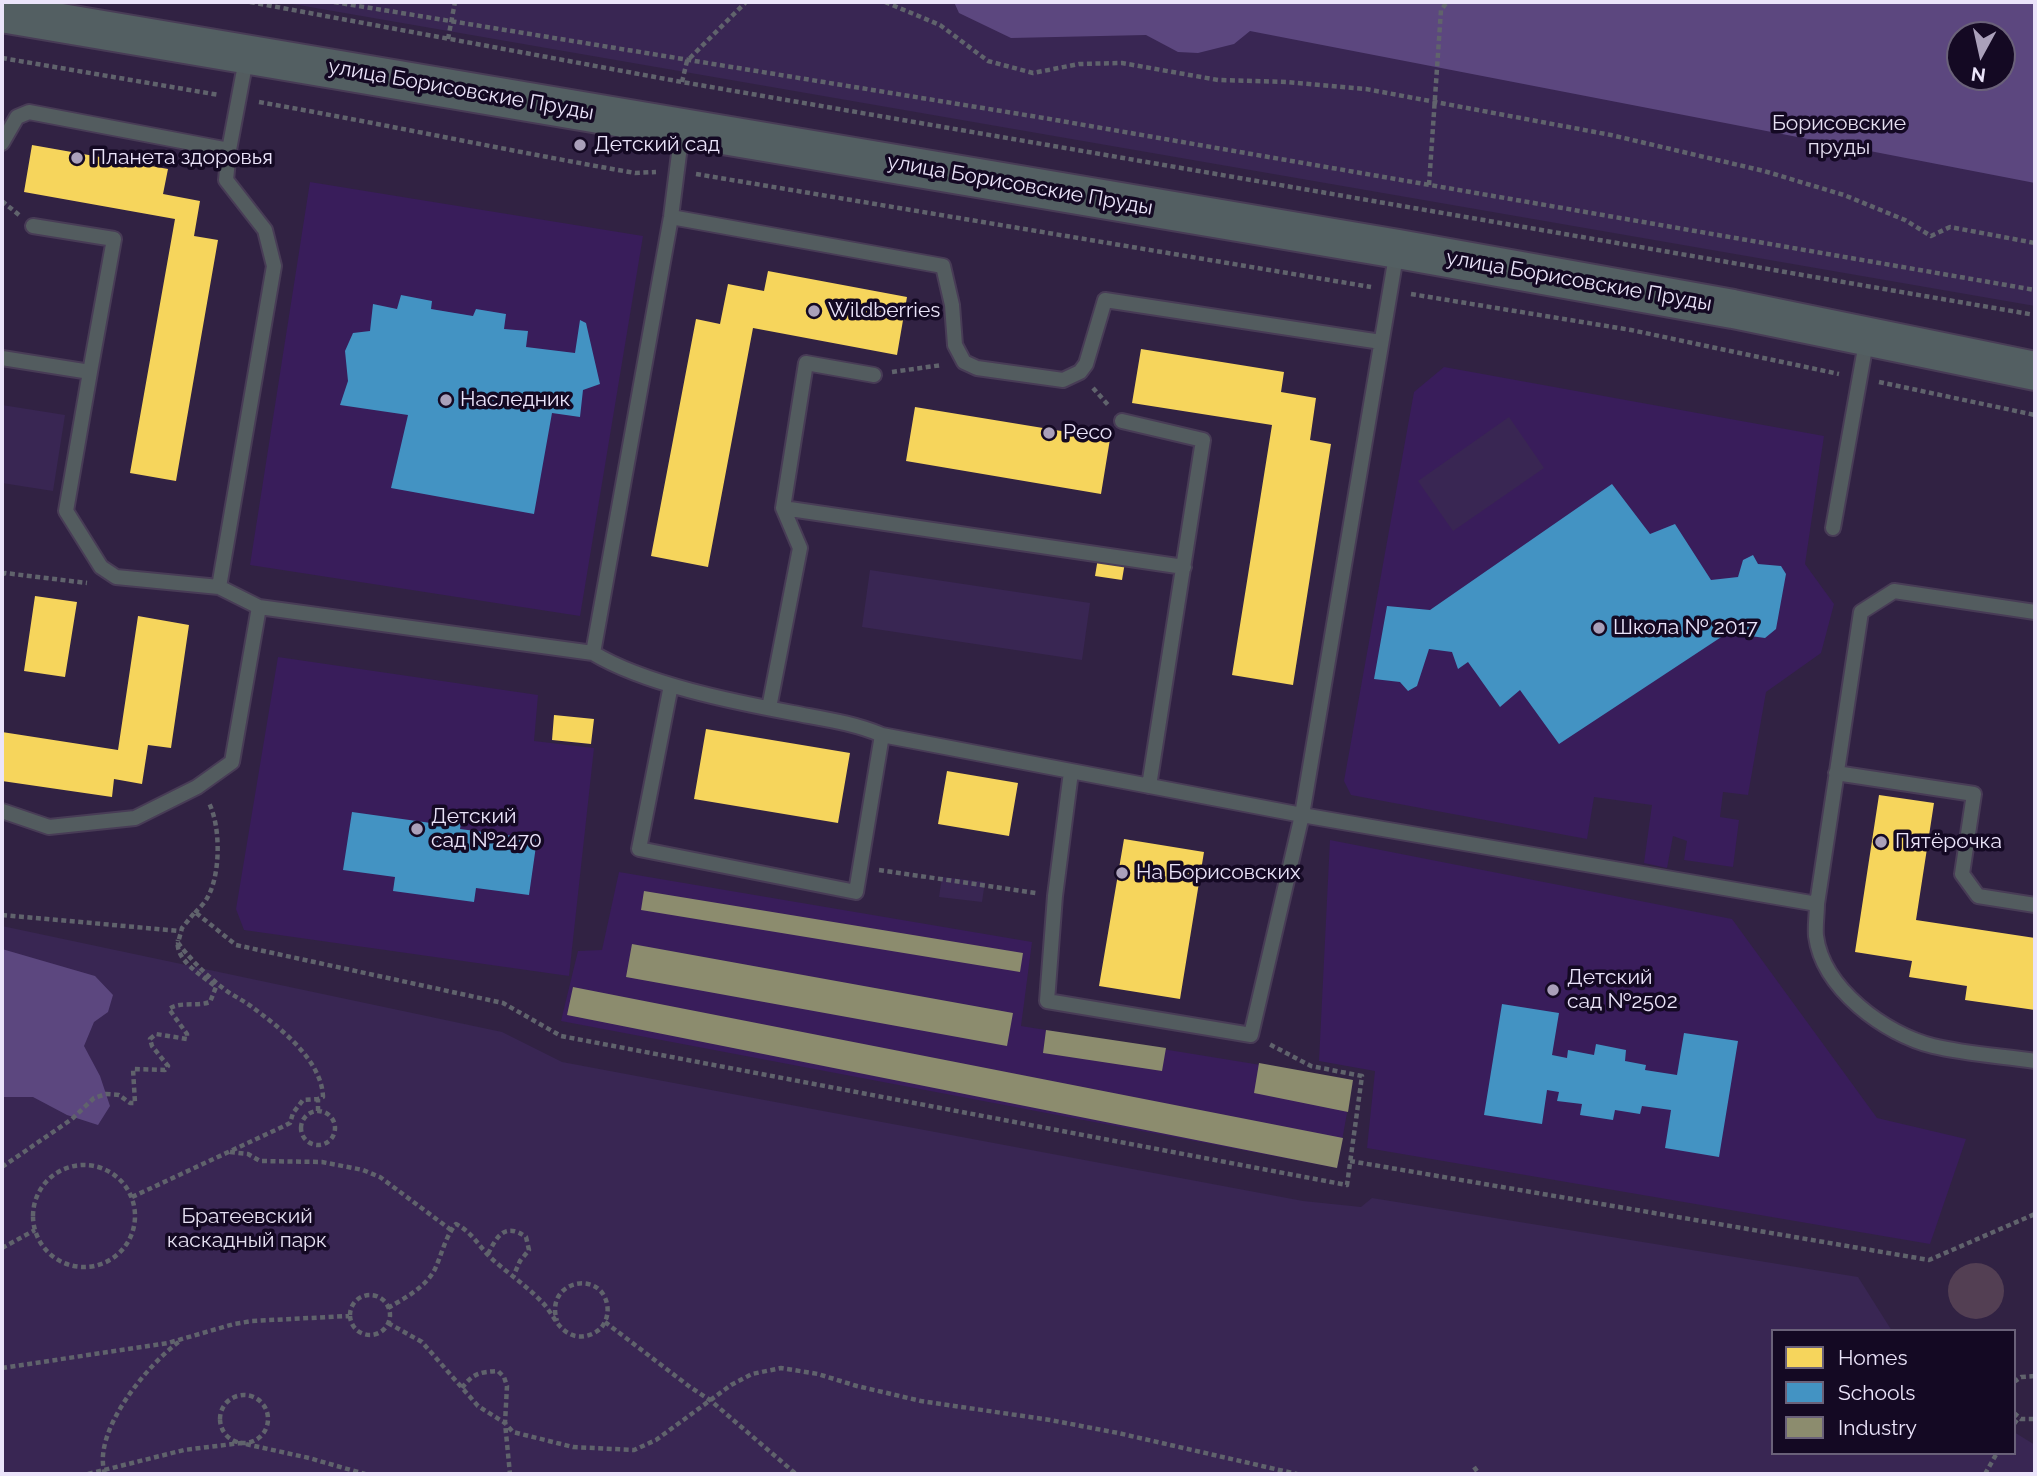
<!DOCTYPE html>
<html>
<head>
<meta charset="utf-8">
<style>
  body { margin:0 }
  #map { position:relative; width:2037px; height:1476px; overflow:hidden; background:#312243; font-family:Raleway,sans-serif }
  canvas { display:block }
  .frame { position:absolute; inset:0; border:4px solid #ebe4fa; pointer-events:none }
  .legend { position:absolute; left:1771px; top:1329px; width:245px; height:126px; box-sizing:border-box; background:#140923; border:2px solid #6a6179; margin:0; padding:9px 12px; list-style:none; font-size:21px; color:#ebe4fa }
  .legend li { display:flex; align-items:center; gap:14px; height:35px }
  .legend b { width:35px; border:2px solid #6a6179 }
  .north { position:absolute; left:1946px; top:21px; width:70px; height:70px; box-sizing:border-box; background:#140923; border:2px solid #6a6179; border-radius:50%; rotate:188deg; font-size:19px; font-weight:700; line-height:28px; text-align:center; color:#ebe4fa }
  .north::after { content:''; display:block; margin:auto; width:24px; height:32px; background:#aaa0ba; clip-path:polygon(50% 0,100% 100%,50% 72%,0 100%) }
</style>
</head>
<body>
<div id="map">
<canvas width="2037" height="1476"></canvas>
<div class="frame"></div>
<ul class="legend">
<li><b style="height:19px;background:#f6d55c"></b>Homes</li>
<li><b style="height:19px;background:#4393c3"></b>Schools</li>
<li><b style="height:19px;background:#8c8c6e"></b>Industry</li>
</ul>
<div class="north">N</div>
</div>
<script>
const c = document.querySelector('canvas').getContext('2d');
c.lineJoin = 'round';
function fillPath(path, color) { c.fillStyle = color; c.fill(path, 'evenodd'); }
function stroke(path, color, width, dash) { c.strokeStyle = color; c.lineWidth = width; c.lineCap = dash ? 'butt' : 'round'; c.setLineDash(dash || []); c.stroke(path); }
function write(font, color, halo, rows, align = 'center') {
  c.font = font + ' Raleway,sans-serif'; c.lineWidth = 7; c.setLineDash([]); c.textBaseline = 'middle'; c.strokeStyle = halo; c.fillStyle = color; for (const [text, x, y, turn = 0] of rows) {
    c.save(); c.translate(x, y); c.rotate((+turn || 0) * Math.PI / 180); c.textAlign = isNaN(turn) ? turn : align; if (halo) c.strokeText(text, 0, 0); c.fillText(text, 0, 0); c.restore();
  }
}
fillPath(new Path2D(`
  M310,182L643,236L580,616L250,565Z
  M1444,367L1824,436L1805,564L1834,604L1821,653L1766,692L1748,795L1723,792L1720,817L1739,820L1733,867L1684,860L1687,841L1673,836L1667,868L1644,863L1652,805L1594,797L1587,839L1351,795L1344,781L1414,392Z
  M278,657L538,695L534,741L594,748L569,976L244,930L236,909Z
  M1330,840L1732,919L1877,1118L1966,1139L1930,1244L1367,1148L1375,1071L1319,1061Z
  M619,872L1032,942L1021,1026L1353,1080L1337,1168L561,1021L578,951L602,950Z`), '#391d5b');
fillPath(new Path2D(`
  M281,2H2035V306ZM1960,35H2002V77H1960Z
  M2,405L65,415L53,491L2,483Z
  M1509,417L1544,468L1453,531L1418,481Z
  M870,570L1090,603L1082,660L862,627Z
  M942,877L985,882L982,902L939,897Z
  M2,926L502,1032L562,1062L1303,1201L1361,1207L1372,1198L1858,1277L1892,1331H1773V1453H2014V1432L2035,1445V1474H2Z`), '#392653');
fillPath(new Path2D(`
  M954,2H2035V183L1250,31L1234,44L1198,53L1178,52L1146,35L1011,38L959,13ZM1960,35H2002V77H1960Z
  M2,949L95,976L113,995L108,1012L94,1022L84,1046L100,1076L110,1106L98,1125L67,1115L33,1097H2Z`), '#5c477f');
fillPath(new Path2D(`
  M32,145L168,169L163,194L200,201L194,236L218,240L176,481L130,473L175,219L24,192Z
  M768,271L907,297L897,355L753,328L708,567L651,556L696,319L720,324L728,284L764,291Z
  M1141,349L1284,372L1281,392L1316,398L1310,440L1331,444L1293,685L1232,675L1272,425L1132,403Z
  M915,407L1110,439L1101,494L906,461Z
  M1098,558L1125,562L1122,580L1095,576Z
  M35,596L77,602L65,677L24,671Z
  M138,616L189,625L171,748L148,745L142,784L114,779L112,797L2,781V732L118,750Z
  M554,715L594,719L591,744L552,740Z
  M706,729L850,753L838,823L694,799Z
  M947,771L1018,783L1009,836L938,824Z
  M1879,795L1934,803L1916,920L2035,938V1010L1965,1000L1967,986L1909,977L1912,961L1855,952Z
  M1124,839L1204,852L1180,999L1099,986Z`), '#f6d55c');
fillPath(new Path2D(`
  M401,295L432,301L431,309L473,316L476,309L506,314L504,329L528,331L526,347L575,353L580,320L586,323L600,384L583,390L580,417L552,413L534,514L391,488L408,415L340,405L348,381L345,351L353,333L370,331L373,304L397,309Z
  M1612,484L1650,534L1675,524L1711,580L1738,577L1743,560L1753,555L1758,564L1781,566L1786,574L1776,629L1765,638L1743,635L1738,626L1559,744L1520,690L1500,707L1468,662L1458,669L1452,652L1429,649L1417,686L1408,691L1400,682L1374,679L1387,606L1430,610Z
  M352,812L431,823L433,813L462,817L460,829L537,839L529,895L476,888L474,902L393,891L395,877L343,870Z
  M1502,1004L1559,1013L1552,1055L1567,1058L1568,1050L1594,1055L1596,1044L1626,1050L1625,1061L1646,1065L1645,1070L1677,1075L1684,1033L1738,1041L1719,1157L1665,1148L1671,1110L1642,1106L1640,1114L1615,1110L1613,1120L1580,1115L1582,1104L1557,1101L1559,1092L1547,1090L1542,1124L1484,1115Z`), '#4393c3');
fillPath(new Path2D(`
  M644,891L1023,953L1020,972L641,910Z
  M632,944L1013,1013L1007,1046L626,977Z
  M573,987L1343,1138L1337,1168L567,1015Z
  M1046,1030L1166,1048L1162,1071L1043,1053Z
  M1259,1063L1353,1080L1348,1112L1254,1093Z`), '#8c8c6e');
fillPath(new Path2D(`
  M1948 1291a28 28 0 1 1 56 0a28 28 0 1 1-56 0Z`), '#533f53');
const service = new Path2D(`
  M247,54L229,150L226,180L265,230L274,266L219,587L259,607L593,653C644,684 734,702 793,713C824,719 854,723 882,735L1302,815L1817,904
  M2,143L17,117L29,112L229,150
  M671,217L943,266L952,305L955,345L964,362L977,368L1063,380L1080,372L1086,364L1105,300L1381,342
  M2,358L90,372L114,239L33,226
  M90,372L66,511L101,567L116,577L219,587
  M1122,421L1203,440L1149,786
  M783,508L806,363L874,375
  M1833,528L1867,337
  M2035,612L1894,591L1861,612L1817,904C1817,914 1815,926 1816,936C1823,989 1885,1034 1933,1046C1966,1054 2002,1056 2035,1061
  M593,653L671,217L682,130
  M671,685L639,849L856,892L882,735
  M769,708L800,548L783,508L1184,567
  M1071,772L1055,896L1047,1001L1251,1035L1302,815L1397,250
  M1836,773L1974,794L1962,874L1978,896L2035,905
  M2,811L49,827L135,818L197,787L232,762L259,607`);
const secondary = new Path2D(`
  M2,13L1398,249L1733,309L2035,371`);
stroke(service, '#483c56', 18);
stroke(secondary, '#483c56', 42);
stroke(new Path2D(`
  M250,2L682,82L2035,315
  M334,2L1044,118L2035,290
  M885,2L940,25L988,61L1033,73L1079,64L1122,63L1218,80L1287,82L1366,89L1611,135L1764,171L1844,195L1905,220L1931,236L1950,227L2035,243
  M448,39L455,2
  M2,58L219,95
  M682,82L687,61L746,2
  M259,102C384,124 509,151 635,173L656,172
  M696,174L1371,287
  M1429,185L1441,10L1447,2
  M2,201L19,215
  M1411,294L1631,330L1839,374
  M892,372L942,365
  M1879,382L2035,415
  M1093,388L1110,407
  M2,575L5,573L87,583
  M879,870L1036,893
  M195,913C198,909 203,905 206,900C221,877 221,827 209,803
  M2,915L180,931
  M318,1111V1099L323,1097C322,1060 279,1027 252,1007C243,1000 233,996 224,989C207,976 192,961 178,943L182,928L195,912L236,945L503,1003L561,1036L1347,1185L1362,1076L1311,1066L1269,1044
  M301 1128a17 17 0 1 1 34 0a17 17 0 1 1-34 0Z
  M230,1152L248,1154L260,1161L322,1162L363,1170L380,1177L451,1230
  M1350,1161L1929,1260L2035,1214
  M33 1216a51 51 0 1 1 102 0a51 51 0 1 1-102 0Z
  M2,1167L72,1119L94,1098L106,1094L119,1095L130,1103H135L133,1069L165,1070L168,1066L152,1046L150,1039L156,1034L187,1039V1034L169,1009C181,1001 196,1007 210,1002L216,987C203,976 174,960 178,940
  M132,1197L282,1127L290,1123L293,1113L303,1100L318,1099
  M2,1248L35,1230
  M488,1254C497,1236 505,1222 526,1237L529,1250L520,1261L513,1277
  M350 1315a20 20 0 1 1 40 0a20 20 0 1 1-40 0Z
  M388,1308C405,1298 426,1287 435,1269C442,1254 445,1237 456,1224C472,1232 478,1245 490,1257C507,1273 526,1285 542,1302C552,1312 557,1328 570,1334C579,1339 592,1336 600,1329C606,1323 609,1313 607,1304C600,1269 544,1281 557,1321
  M605,1322L690,1387L710,1400L796,1474
  M388,1323L422,1342L478,1406L505,1423L513,1432L573,1447L634,1450L656,1440L731,1385L752,1374L781,1368L818,1374L857,1386L921,1401L1050,1420L1118,1433L1297,1474
  M2,1368L168,1343L234,1324L252,1321L349,1316
  M2014,1382L2021,1377L2035,1376
  M462,1388C473,1373 480,1372 498,1371L504,1377L507,1386L505,1423L510,1474
  M220 1419a24 24 0 1 1 48 0a24 24 0 1 1-48 0Z
  M2014,1413L2021,1419H2035
  M2014,1424L2019,1417
  M1474,1467L1479,1474
  M88,1474L184,1450L241,1443L309,1458L365,1474
  M105,1474C91,1432 148,1364 180,1341
  M1985,1474L1997,1453`), '#60636c', 4.5, [5, 3.5]);
stroke(service, '#535c5f', 14);
stroke(secondary, '#535f62', 38);
for (const [x, y, r, color] of [
  [580,145,7,"#aaa0ba"],
  [77,158,7,"#aaa0ba"],
  [814,311,7,"#aaa0ba"],
  [446,400,7,"#aaa0ba"],
  [1049,433,7,"#aaa0ba"],
  [1599,628,7,"#aaa0ba"],
  [417,829,7,"#aaa0ba"],
  [1881,842,7,"#aaa0ba"],
  [1122,873,7,"#aaa0ba"],
  [1553,990,7,"#aaa0ba"]
]) { const dot = new Path2D(); dot.arc(x, y, r, 0, 2 * Math.PI); c.fillStyle = color; c.fill(dot); stroke(dot, '#140923', 2.5); }
write('21px', '#ebe4fa', '#140923', [
  ["улица Борисовские Пруды",461,90,10],
  ["улица Борисовские Пруды",1020,185,10],
  ["улица Борисовские Пруды",1579,281,10]
]);
write('21px', '#e5dff1', '#140923', [
  ["Борисовские",1839,124],
  ["пруды",1839,148],
  ["Братеевский",247,1217],
  ["каскадный парк",247,1241]
]);
write('21px', '#ebe4fa', '#140923', [
  ["Детский сад",594,145],
  ["Планета здоровья",91,158],
  ["Wildberries",828,311],
  ["Наследник",460,400],
  ["Ресо",1063,433],
  ["Школа № 2017",1613,628],
  ["Детский",431,817],
  ["сад №2470",431,841],
  ["Пятёрочка",1895,842],
  ["На Борисовских",1136,873],
  ["Детский",1567,978],
  ["сад №2502",1567,1002]
], 'left');
</script>
</body>
</html>
